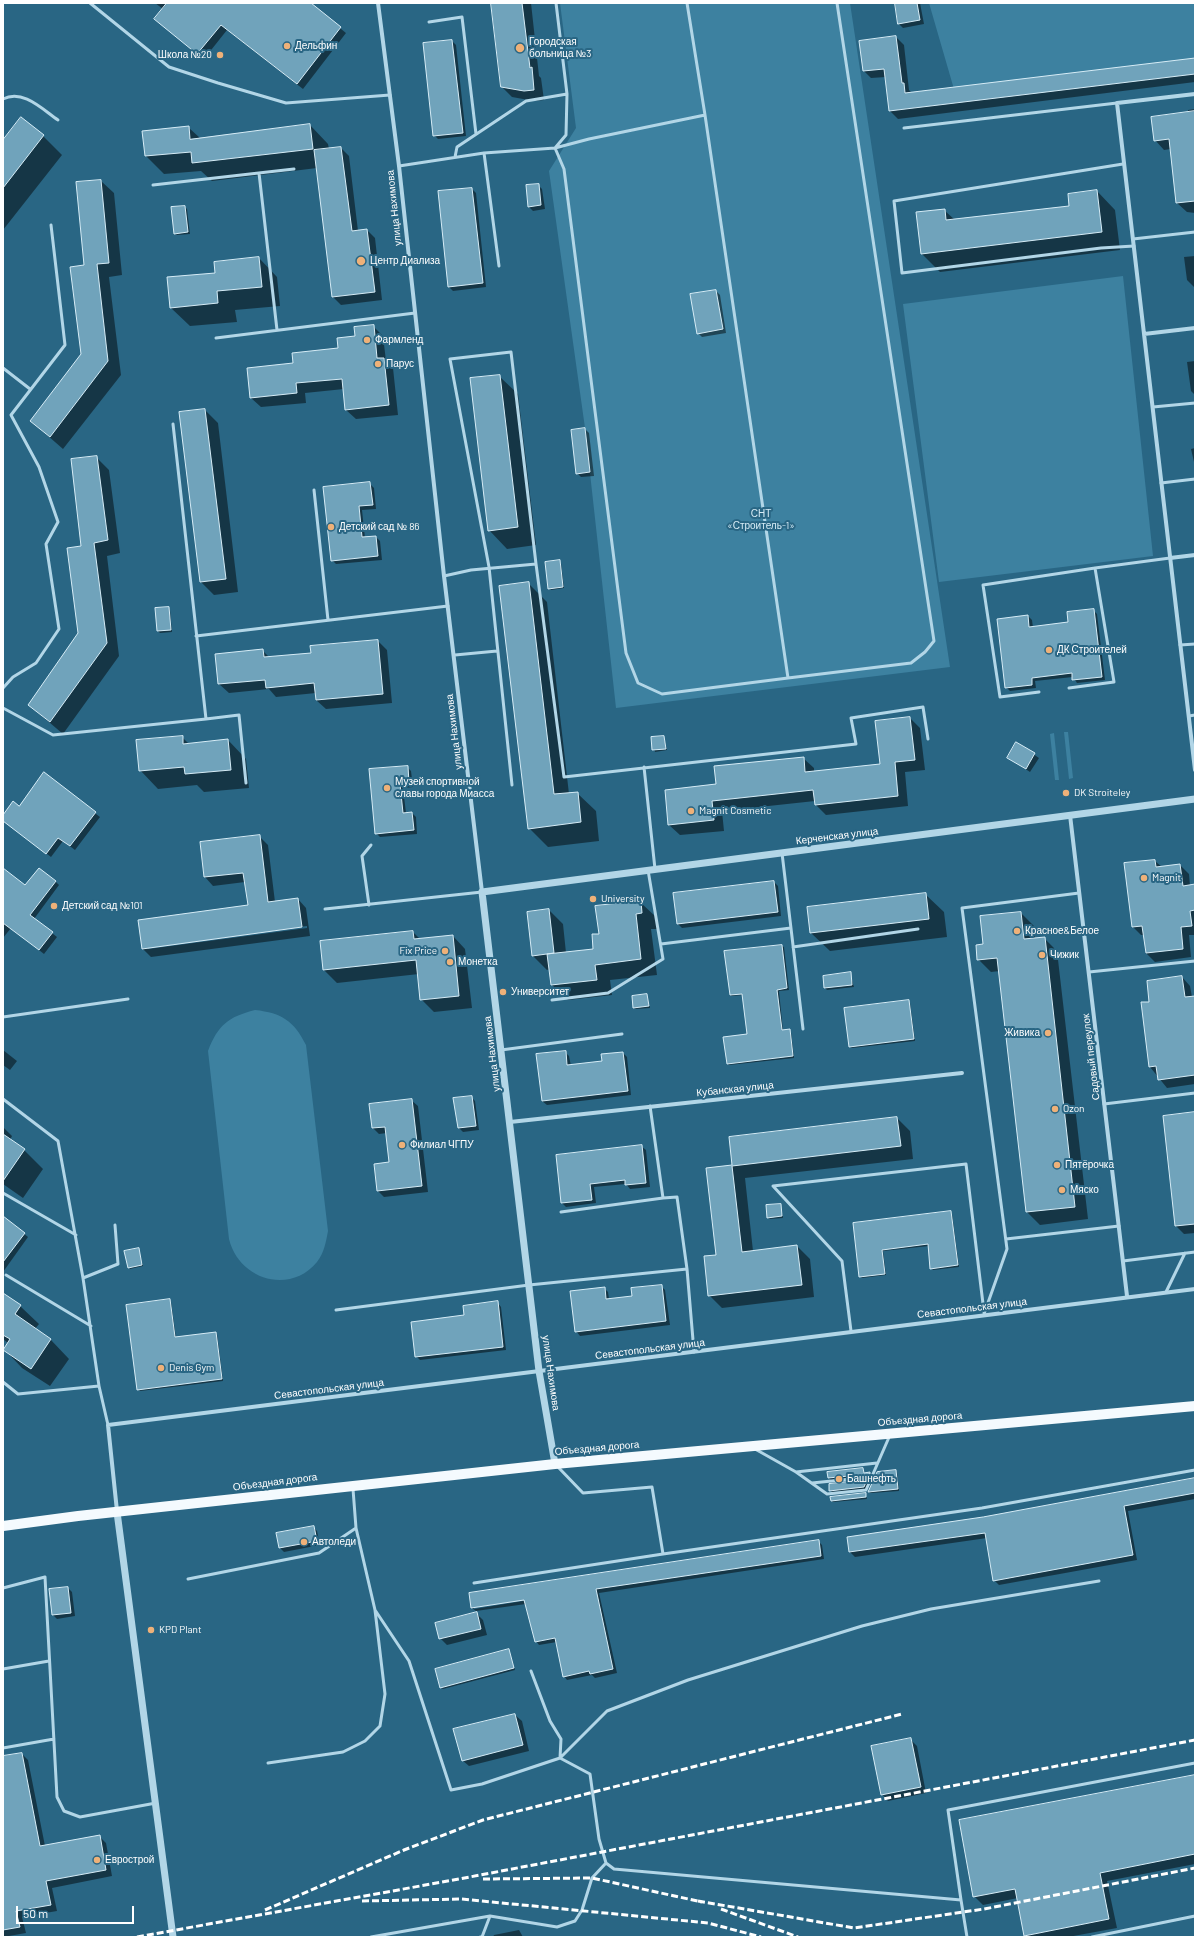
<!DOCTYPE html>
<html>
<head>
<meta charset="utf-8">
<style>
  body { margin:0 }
  #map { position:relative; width:1198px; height:1940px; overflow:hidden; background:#296684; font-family:Barlow,sans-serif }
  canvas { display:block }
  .frame { position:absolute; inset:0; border:4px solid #fff; pointer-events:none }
  .scale { position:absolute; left:16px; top:1906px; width:118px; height:18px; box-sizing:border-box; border:2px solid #fff; border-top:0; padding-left:5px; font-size:12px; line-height:14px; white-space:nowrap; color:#fff; -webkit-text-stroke:3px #296684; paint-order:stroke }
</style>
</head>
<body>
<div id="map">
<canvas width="1198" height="1940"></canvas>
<div class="frame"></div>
<div class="scale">50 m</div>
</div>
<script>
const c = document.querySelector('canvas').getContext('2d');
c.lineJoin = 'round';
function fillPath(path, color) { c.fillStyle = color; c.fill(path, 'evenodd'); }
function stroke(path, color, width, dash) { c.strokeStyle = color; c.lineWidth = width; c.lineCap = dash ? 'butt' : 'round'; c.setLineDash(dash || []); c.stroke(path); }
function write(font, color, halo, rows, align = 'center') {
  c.font = font + ' Barlow,sans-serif'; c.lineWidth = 4; c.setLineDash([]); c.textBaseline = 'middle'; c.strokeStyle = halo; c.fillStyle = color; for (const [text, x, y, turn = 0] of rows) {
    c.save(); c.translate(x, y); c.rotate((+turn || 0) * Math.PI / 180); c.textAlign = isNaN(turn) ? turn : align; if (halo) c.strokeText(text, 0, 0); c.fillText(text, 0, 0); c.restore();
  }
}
fillPath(new Path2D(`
  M560,3H850L950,667L616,708L585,428L549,171L576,128Z
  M929,3H1195V74L958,103Z
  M1123,276L1153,556L939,582L903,304Z
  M1064,732H1068L1073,778L1069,779Z
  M1054,733L1059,780H1055L1050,734Z
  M255,1010C282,1013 294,1021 306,1045L328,1231C326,1242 324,1253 317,1262C290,1295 239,1280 229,1239L208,1051C218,1025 228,1017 255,1010Z`), '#3d81a0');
fillPath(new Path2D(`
  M155,3H309L346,33L303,89L227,30L204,59L155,19L163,9Z
  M492,3H531L539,76L541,78L544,100L534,101L512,97L502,87Z
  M896,3H920L924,24L903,28L899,24Z
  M896,37L904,45L909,90L912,93L1195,59V82L898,119L890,111L886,77L871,78L864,71Z
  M452,41L456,45L466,136L438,139L434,135Z
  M1195,109V213L1187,212L1177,203L1171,149L1164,150L1155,140L1188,113V110Z
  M21,119L43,136L62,155L3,230V142Z
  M310,125L328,144L329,149L341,148L349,156L358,231L367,230L375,238L382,300L341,305L333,297L317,168L212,181L201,171L164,174L146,156L188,127L200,138Z
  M101,181L114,193L122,275L109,277L121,375L63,449L31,421L82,354L85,266Z
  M538,185L542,189L545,209L533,211L529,207Z
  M472,189L476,193L486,287L453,291L449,287Z
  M1097,191L1115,210L1120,250L940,272L921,253L944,210L955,220L1070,206Z
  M185,207L187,209L190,234L177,235L175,234Z
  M1195,256V288L1187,280L1184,257Z
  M259,258L277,277L280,306L235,310L237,322L190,326L171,308Z
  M716,291L720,295L726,333L702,337L698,333Z
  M373,326L383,336L386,361L393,368L398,415L356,419L346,410L344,389L305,393L306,403L261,407L251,398L294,364L340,349Z
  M1195,361V395L1191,391L1187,362Z
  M499,376L518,394L536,545L507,549L489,530Z
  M205,410L218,423L238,592L214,595L201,582Z
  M585,429L589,433L594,476L581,477L577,473Z
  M1195,448V462H1194L1191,449Z
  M96,457L109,470L120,553L107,556L119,656L63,734L29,705L79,633L82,547Z
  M370,484L374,488L376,509L362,510L365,538L376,537L380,541L382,560L336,564L332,560Z
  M559,561L561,563L564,588L551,590L549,588Z
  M528,583L547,602L569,794L577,793L596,811L599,841L548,847L529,828Z
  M169,608L170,610L172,632L160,633L158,631L156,609Z
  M1093,610L1097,614L1105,680L1077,683L1073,677L1035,681L1036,688L1010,691L1006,687L1028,616L1032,620L1033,628L1069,623Z
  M378,641L387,650L392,703L326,709L316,700V693L276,697L269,689L229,693L219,684L262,650L270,658L312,654Z
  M910,718L920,728L925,770L905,772L908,806L826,815L816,805L815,801L722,811L724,831L680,835L669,825L717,785L803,758L814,768V772L881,765Z
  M182,737L189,744L228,740L246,759L249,788L204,792L197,785L158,789L140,770Z
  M664,737L667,750L655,752L652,738Z
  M1017,743L1039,758L1030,772L1009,758Z
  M407,767L411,771L413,787L403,788L406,813H412L416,817L417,834L380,837L376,833Z
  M44,774L100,817L75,850L63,841L51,857L3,820V816L19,807Z
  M259,836L268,845L275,902L298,899L306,908L310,936L151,957L142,948L249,906L245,882L213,886L205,877L201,843ZM307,926V928L148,949V947Z
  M1155,861L1162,867L1180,865L1189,874L1190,886L1195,885V935H1189L1191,957L1155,962L1146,953L1144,935H1141L1133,927Z
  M3,870L25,887L55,881L59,885L34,919L57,937L44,954L11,928L3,938Z
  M774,882L778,886L781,916L682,928L678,924Z
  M925,894L944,912L947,937L830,951L811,933Z
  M640,902L656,917L657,929H651L657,975L610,980L612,995L568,1000L552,985L550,969L547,970L533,956L549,910L563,924L566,953L595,950L600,934Z
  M1021,913L1034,926L1035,939L1044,938L1057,951L1088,1219L1040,1225L1027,1212L1000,971L991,972L978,959L985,945Z
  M413,932L420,939L453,936L465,949L472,1008L434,1012L421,999L419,974L337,983L324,970Z
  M782,946L784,947L789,990L779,991L783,1031L789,1030L791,1032L794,1058L729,1065L728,1064L748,1035L743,995L732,996L730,995Z
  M850,974L854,987L827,990L825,988L824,977Z
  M1182,977L1190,986L1192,997H1195V1084L1167,1088L1150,1067L1151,1002Z
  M647,995L650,1008L636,1009L634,1008Z
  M909,1002L910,1003L915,1041L852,1048L850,1047Z
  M3,1050L17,1061L10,1070L3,1065Z
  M565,1052L569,1056L571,1066L603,1062L623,1053L627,1057L631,1095L547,1105L542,1101Z
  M471,1097L475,1101L479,1130L463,1132L459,1128L455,1099Z
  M411,1100L418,1106L428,1192L384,1197L378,1191L390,1163L387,1133L379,1134L373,1128Z
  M1195,1113V1233L1184,1234L1176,1226L1164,1117Z
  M897,1118L910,1131L913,1159L745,1178L753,1251L797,1246L810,1259L814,1297L722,1308L709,1295L717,1256L707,1169L733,1166L730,1138Z
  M3,1127L12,1136L10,1140L24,1150L43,1169L23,1198L3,1184Z
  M641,1146L646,1150L650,1187L630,1189L626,1184L594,1187L596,1203L566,1207L562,1203Z
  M780,1205L783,1218L770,1219L768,1218Z
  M951,1212L952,1214L959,1267L933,1270L931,1268L929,1246L883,1251L886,1275L862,1278L860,1276L854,1224Z
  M3,1217L28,1237L3,1272Z
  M138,1249L143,1266L130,1269L129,1267Z
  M661,1286L665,1290L670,1325L580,1336L576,1331L604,1288L608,1292L609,1299L633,1297Z
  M3,1294L20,1306L39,1324L35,1329L51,1340L69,1359L50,1386L22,1368L4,1349L8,1343L3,1339Z
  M169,1300L171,1302L176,1338L216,1333L217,1334L223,1381L140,1391L138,1389Z
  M497,1302L501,1307L506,1350L420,1360L416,1356L465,1316Z
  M863,1469L865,1474L870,1473L871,1476L831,1480L829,1478Z
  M895,1471L897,1472L899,1491L871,1493L869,1492L878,1473Z
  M1195,1480V1499L1128,1511L1137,1560L999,1585L994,1580L987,1538L855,1557L850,1552L848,1538L983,1518Z
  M867,1481L868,1483L866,1489L832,1492L830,1490V1485Z
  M865,1494L867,1499L833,1502L832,1501Z
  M313,1527L317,1531L320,1545L284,1552L280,1548L278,1534Z
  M818,1541L822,1545L824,1559L599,1593L617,1673L595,1678L592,1675L567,1680L564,1676L557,1642L539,1645L536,1641L526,1604L476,1611L472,1608L470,1594ZM529,1598V1600L474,1609V1607Z
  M68,1588L72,1592L75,1616L57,1619L53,1615Z
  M477,1614L483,1620L487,1635L447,1645L440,1638Z
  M508,1651L515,1670L443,1689L441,1688Z
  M515,1715L522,1721L529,1751L469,1766L462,1760Z
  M910,1739L917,1746L926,1793L888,1801L882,1794Z
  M22,1754L28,1760L45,1846L99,1836L106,1843L112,1876L52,1888L57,1911L22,1917L26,1933L3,1937V1757Z
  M1195,1776V1864L1107,1881L1117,1928L1068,1937H1027L1018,1898L983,1905L974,1896Z
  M519,1930L523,1937H493L494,1935Z`), '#0007');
const building = new Path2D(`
  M167,3H311L341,27L297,84L221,25L197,54L154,19Z
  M491,3H522L530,68L532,67L534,90L524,91L501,87Z
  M895,3H917L920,20L898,24Z
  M896,36L902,83H904L905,93L1195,58V74L889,111L884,69L863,71L859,41Z
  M452,40L463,133L433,136L423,43Z
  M1195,111V201L1176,203L1169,139L1154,141L1151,117Z
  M21,117L44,135L3,188V140Z
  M310,124L313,149L192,163L191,152L145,156L142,131L189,126L190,139Z
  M341,147L352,231L367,229L375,292L332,297L314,150Z
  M101,180L109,263L97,264L108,361L50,437L30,421L81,354L70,267L84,265L76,182Z
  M539,184L541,205L528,207L526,185Z
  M472,188L483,283L448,287L438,191Z
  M1097,190L1102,232L921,254L916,212L945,209L946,220L1069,206L1068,194Z
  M185,206L188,232L174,234L171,207Z
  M259,257L262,287L217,291L218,303L170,308L167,277L215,273L214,262Z
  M716,290L723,329L697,334L690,294Z
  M374,325L377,358H384L389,405L345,410L342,379L296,383L297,393L250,398L247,368L293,363L292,353L338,348L337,338L355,336L354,327Z
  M500,375L518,527L488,531L470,378Z
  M205,409L226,579L200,582L179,412Z
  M585,428L590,472L576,474L571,430Z
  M97,456L108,540L94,543L107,643L50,722L28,705L78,633L67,548L81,546L71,459Z
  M370,482L373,505L359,506L362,537L376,536L378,556L331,561L323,487Z
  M560,560L563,587L548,589L545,562Z
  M529,582L554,794L578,792L581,822L528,829L499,586Z
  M169,607L171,630L157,631L155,608Z
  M1094,609L1102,677L1072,680V673L1032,678V685L1005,688L997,619L1028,615L1029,627L1068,622L1067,612Z
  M378,640L383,694L316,700L314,683L266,688L265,680L218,684L215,654L263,649L264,657L311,653L310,646Z
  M910,717L915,760L895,762L898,796L815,805L813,790L712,801L714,820L668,825L665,790L716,784L714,766L804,757L805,772L880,764L875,721Z
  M183,736V744L228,739L231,770L185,774L184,767L139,771L136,740Z
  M664,736L666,749L652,750L651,737Z
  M1016,742L1035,753L1026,769L1007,758Z
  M408,766L409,783L400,784L403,813L412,812L414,830L375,834L369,769Z
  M44,772L96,812L70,846L58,838L46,854L3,821V815L13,801L19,806Z
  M260,835L268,902L298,898L302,927L142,949L138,920L248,905L243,873L204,877L200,842Z
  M1155,860L1156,867L1180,864L1183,886L1195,884V910L1190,911L1192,926L1181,927L1183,949L1146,953L1142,926L1132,927L1124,863Z
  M3,868L25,885L39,868L56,881L30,915L53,932L39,950L3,923Z
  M774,881L778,912L677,924L673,893Z
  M926,893L929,919L810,933L807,907Z
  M641,901L642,913L636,914L641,959L595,965L597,980L551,985L547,954L593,949L592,934H599L595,906Z
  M549,909L554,953L532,956L527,912Z
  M1021,912L1024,939L1045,937L1075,1207L1026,1212L997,958L977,960L976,945L983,944L980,916Z
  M413,931L414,939L453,935L459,996L420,1000L416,960L323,970L320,941Z
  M782,945L787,988L777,990L782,1030L790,1029L793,1056L727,1064L723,1037L747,1034L742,994L730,995L724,951Z
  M851,972L852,985L824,988L823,976Z
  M1182,976L1185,997L1195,996V1075L1158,1080L1156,1066L1149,1067L1141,1002H1149L1147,981Z
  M647,994L649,1006L633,1008L632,996Z
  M909,1000L914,1039L849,1047L844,1008Z
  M566,1051L567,1065L602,1061L601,1054L623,1052L628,1091L542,1101L536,1054Z
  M472,1096L476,1126L458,1128L453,1098Z
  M412,1099L422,1186L377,1191L374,1164L389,1162L385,1127L372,1128L369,1104Z
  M1195,1112V1224L1175,1226L1163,1116Z
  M897,1117L901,1146L732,1166L742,1252L797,1245L802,1285L708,1296L704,1256L716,1255L706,1168L732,1165L729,1137Z
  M3,1134L25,1149L3,1181Z
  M642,1145L646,1183L625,1185V1180L590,1184L592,1200L561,1203L556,1155Z
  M781,1204L782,1216L767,1218L766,1205Z
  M951,1211L958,1265L930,1269L928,1244L882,1250L885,1274L859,1277L853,1223Z
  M3,1216L25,1233L3,1262Z
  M139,1248L142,1265L128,1268L124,1251Z
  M662,1285L666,1321L575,1332L570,1291L605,1287L606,1299L632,1296L631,1288Z
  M3,1293L21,1305L15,1314L51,1339L31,1369L3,1350L10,1339L3,1335Z
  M170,1299L175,1337L216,1332L222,1379L137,1390L126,1305Z
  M498,1301L503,1347L415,1357L411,1322L464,1315L463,1306Z
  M863,1468L864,1473L870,1472V1474L828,1478L827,1472Z
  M896,1470L898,1489L868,1492L877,1472Z
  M1195,1478V1493L1124,1506L1133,1555L993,1581L985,1533L849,1552L847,1537L983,1517Z
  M867,1480L864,1487L829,1491V1484Z
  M866,1493V1497L831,1501L830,1497Z
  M314,1526L317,1541L279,1548L276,1533Z
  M819,1540L821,1556L596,1589L613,1669L590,1674L589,1671L563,1677L555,1638L535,1642L524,1600L471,1608L469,1593Z
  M68,1587L71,1613L52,1615L49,1589Z
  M477,1612L481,1629L439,1639L435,1623Z
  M509,1649L514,1668L440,1688L435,1669Z
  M515,1714L523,1745L462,1761L453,1729Z
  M911,1738L921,1787L881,1795L871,1746Z
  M22,1753L40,1846L100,1835L106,1870L46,1881L51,1905L16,1911L20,1927L3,1930V1756Z
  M1195,1775V1854L1100,1873L1109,1919L1024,1936L1015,1889L973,1897L959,1820Z`);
fillPath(building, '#70a3bb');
stroke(building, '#d6ecf6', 1);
stroke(new Path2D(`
  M90,3L169,67L218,83L286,103L390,95
  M687,3L705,115L589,139L555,148L564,169L626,653L638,683L662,694L788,678L705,115
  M429,22L462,17L476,134
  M3,99C23,89 42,109 58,120
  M904,128L1117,103
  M484,153L499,266
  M455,157L457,147L526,101L567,94
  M1123,164L894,201L902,273L1101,248L1134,246
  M399,166L484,153L555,148L566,135L567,94L556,3
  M259,173L277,330
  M153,185L294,169
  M1133,239L1195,232
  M216,338L415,313
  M3,368L30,389
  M1153,407L1195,403
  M1161,483L1195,479
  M314,490L328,620
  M1095,568L1170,558
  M444,576L471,570L536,564
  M196,636L448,606
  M1180,645L1195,644
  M455,655L497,651
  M788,678L911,663L925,652L934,641L837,3
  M3,688L13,677L36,663L59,629L46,544L58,522L39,467L11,415L65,345L51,225
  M1039,692L1000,697L983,585L1095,568L1114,682L1069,688
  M3,708L53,735L206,719L173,424
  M1189,716L1195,715
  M206,719L239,715L246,783
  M644,767L655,869
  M512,785L489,567L450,359L511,352L536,564L564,777L856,744L851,718L923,707L928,739
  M782,853L803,1029
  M369,905L362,856L371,845
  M325,909L482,892
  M661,944L791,928
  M793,947L918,929
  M1089,972L1195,961
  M552,1000L608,993L663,959L648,870
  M3,1017L128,999
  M501,1050L622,1034
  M3,1099L58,1141L83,1278L99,1386L108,1425
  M1104,1104L1195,1093
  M650,1106L663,1198L677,1197L687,1269L694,1352
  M773,1186L966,1164L984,1312
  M773,1186L842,1261L851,1331
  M3,1193L76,1235
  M561,1212L663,1198
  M1006,1239L1119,1226
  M1123,1261L1195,1252
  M6,1275L91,1326
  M83,1278L118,1264L115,1225
  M1166,1292L1185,1253
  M336,1310L529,1285L687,1269
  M984,1314L1007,1249L962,908L1079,893
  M3,1382L18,1394L99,1386
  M755,1449L796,1472L827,1494L866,1490L890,1435
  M796,1472L877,1463
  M812,1483L871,1477
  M663,1554L982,1508L1195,1470
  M188,1579L319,1553L356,1528
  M474,1583L663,1554L652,1487L583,1493L558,1467
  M3,1588L45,1577L57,1797L64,1811L80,1817L156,1803
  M375,1610L409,1661L451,1790L482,1784L560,1758L607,1711L688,1680L862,1626L931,1609L1099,1581
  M3,1669L49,1661
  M531,1671L550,1721L561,1739L560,1758L590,1774L599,1839L606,1863L614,1869L961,1900L948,1810L1195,1763
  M3,1748L54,1739
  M268,1763L343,1752L365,1741L380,1726L385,1694L375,1610L356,1528L353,1489
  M961,1900L967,1937
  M490,1916L557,1927L575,1921L582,1910L592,1878L606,1863
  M371,1937L490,1916L482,1937H480
  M1092,1937L1195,1916`), '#b2d6e7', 3);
stroke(new Path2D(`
  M378,3L399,166L444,576L482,892
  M1195,94L1117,103L1195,770
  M1144,334L1195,328
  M1170,558L1195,555
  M1070,815L1127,1296
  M510,1122L962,1073
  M117,1511L108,1425L1195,1289`), '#b2d6e7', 4);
stroke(new Path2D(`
  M555,1464L539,1371L482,892L1195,799
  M117,1512L173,1937`), '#b2d6e7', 7);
stroke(new Path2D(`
  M3,1526L78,1516L555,1464L1195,1406`), '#f4fafe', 10);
stroke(new Path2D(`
  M483,1879L592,1878L702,1902
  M362,1901L461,1899L708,1923L761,1937
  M698,1901L854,1928L984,1909L1195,1868
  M721,1909L798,1937
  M265,1910L404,1850L483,1820L902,1714
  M137,1937L459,1879L1195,1740`), '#fff', 3, [7, 3]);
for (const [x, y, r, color] of [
  [287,46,4,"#eeb179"],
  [520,48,5,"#eeb179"],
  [220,55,4,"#eeb179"],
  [361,261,5,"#eeb179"],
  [367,340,4,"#eeb179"],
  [378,364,4,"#eeb179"],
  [331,527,4,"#eeb179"],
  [1049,650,4,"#eeb179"],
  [387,788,4,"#eeb179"],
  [1066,793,4,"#eeb179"],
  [691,811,4,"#eeb179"],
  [1144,878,4,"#eeb179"],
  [593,899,4,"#eeb179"],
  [54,906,4,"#eeb179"],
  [1017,931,4,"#eeb179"],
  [445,951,4,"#eeb179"],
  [1042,955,4,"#eeb179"],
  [450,962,4,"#eeb179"],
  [503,992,4,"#eeb179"],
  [1048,1033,4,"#eeb179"],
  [1055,1109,4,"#eeb179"],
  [402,1145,4,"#eeb179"],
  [1057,1165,4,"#eeb179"],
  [1062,1190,4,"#eeb179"],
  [161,1368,4,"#eeb179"],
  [839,1479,4,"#eeb179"],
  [304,1542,4,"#eeb179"],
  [151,1630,4,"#eeb179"],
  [97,1860,4,"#eeb179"]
]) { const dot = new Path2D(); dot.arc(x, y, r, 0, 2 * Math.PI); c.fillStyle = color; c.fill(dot); stroke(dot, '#296684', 1.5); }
write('10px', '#fff', '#296684', [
  ["Городская",529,42],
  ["больница №3",529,54],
  ["Дельфин",295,46],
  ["Школа №20",212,55,"right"],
  ["Центр Диализа",370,261],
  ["Фармленд",375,340],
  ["Парус",386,364],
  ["Детский сад № 86",339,527],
  ["ДК Строителей",1057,650],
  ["Музей спортивной",395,782],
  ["славы города Миасса",395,794],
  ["DK Stroiteley",1074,793],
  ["Magnit Cosmetic",699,811],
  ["Magnit",1152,878],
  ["University",601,899],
  ["Детский сад №101",62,906],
  ["Красное&Белое",1025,931],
  ["Fix Price",437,951,"right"],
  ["Чижик",1050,955],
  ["Монетка",458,962],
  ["Университет",511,992],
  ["Живика",1040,1033,"right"],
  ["Ozon",1063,1109],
  ["Филиал ЧГПУ",410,1145],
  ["Пятёрочка",1065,1165],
  ["Мяско",1070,1190],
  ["Denis Gym",169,1368],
  ["Башнефть",847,1479],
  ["Автоледи",312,1542],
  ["KPD Plant",159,1630],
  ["Еврострой",105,1860]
], 'left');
write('10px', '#fff', '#296684', [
  ["улица Нахимова",394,208,-96],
  ["улица Нахимова",454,732,-97],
  ["Керченская улица",837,836,-7],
  ["улица Нахимова",492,1054,-97],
  ["Садовый переулок",1091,1057,-97],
  ["Кубанская улица",735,1089,-6],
  ["Севастопольская улица",972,1308,-7],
  ["Севастопольская улица",650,1349,-7],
  ["улица Нахимова",551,1373,82],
  ["Севастопольская улица",329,1389,-7],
  ["Объездная дорога",920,1419,-5],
  ["Объездная дорога",597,1448,-5],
  ["Объездная дорога",275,1482,-7]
]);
write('10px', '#d6ecf6', '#296684', [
  ["СНТ",761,514],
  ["«Строитель-1»",761,526]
]);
</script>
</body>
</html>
